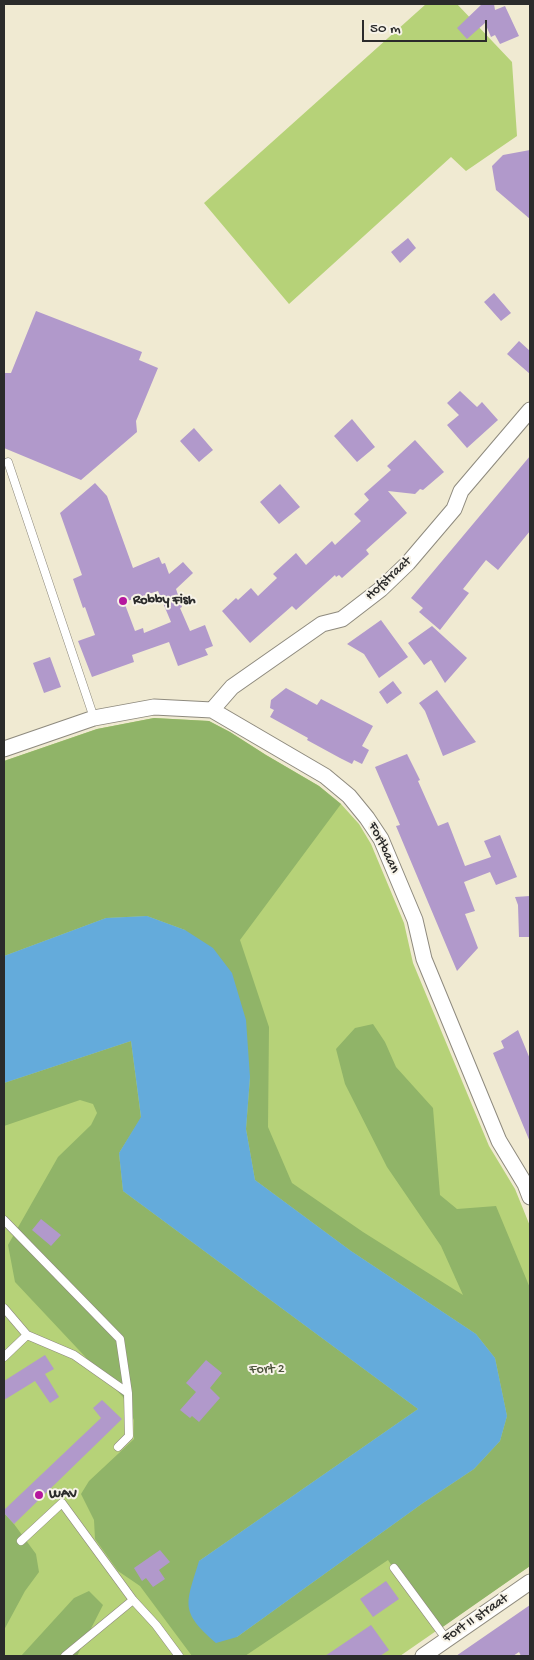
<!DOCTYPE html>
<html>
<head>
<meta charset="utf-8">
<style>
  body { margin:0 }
  #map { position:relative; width:534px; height:1660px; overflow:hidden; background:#f0ead2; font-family:"Gochi Hand",sans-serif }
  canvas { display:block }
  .frame { position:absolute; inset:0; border:5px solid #2b2b2b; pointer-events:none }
  .scale { position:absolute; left:362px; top:20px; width:125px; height:22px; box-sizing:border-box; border:2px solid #2b2b2b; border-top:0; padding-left:6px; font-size:15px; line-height:18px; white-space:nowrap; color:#2b2b2b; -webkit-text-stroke:4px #f7f3e8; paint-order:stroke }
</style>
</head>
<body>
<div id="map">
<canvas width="534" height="1660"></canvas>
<div class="frame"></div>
<div class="scale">50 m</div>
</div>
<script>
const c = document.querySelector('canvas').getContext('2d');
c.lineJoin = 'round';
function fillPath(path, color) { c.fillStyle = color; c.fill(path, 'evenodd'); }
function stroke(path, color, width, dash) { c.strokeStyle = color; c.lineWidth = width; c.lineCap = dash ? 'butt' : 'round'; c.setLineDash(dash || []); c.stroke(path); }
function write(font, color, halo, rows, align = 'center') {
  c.font = font + ' "Gochi Hand",sans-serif'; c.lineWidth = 4; c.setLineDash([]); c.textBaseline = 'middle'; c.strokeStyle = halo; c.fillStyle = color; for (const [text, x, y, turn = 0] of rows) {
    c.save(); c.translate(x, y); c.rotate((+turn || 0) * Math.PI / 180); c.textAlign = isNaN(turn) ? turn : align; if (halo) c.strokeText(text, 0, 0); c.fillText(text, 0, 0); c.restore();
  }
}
fillPath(new Path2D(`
  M426,4H457L512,62L517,136L466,171L451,157L289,304L204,203Z
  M154,718L209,721L230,732L266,755L319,786L341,804L359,824L371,844L404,923L413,963L489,1146L515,1189L530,1226V1566L400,1656H4V761L97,729Z`), '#b6d278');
fillPath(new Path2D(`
  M154,718L209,721L230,732L266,755L319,786L341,804L240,940L269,1027L268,1127L292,1183L363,1232L463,1295L441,1246L387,1167L345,1084L336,1049L355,1028L373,1024L385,1042L396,1067L433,1108L440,1195L457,1209L496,1206L530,1288V1566L437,1631L410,1594L388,1560L245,1656H192L140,1586L118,1571L95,1539L94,1520L81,1494L89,1481L134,1439V1420L123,1397L15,1282L8,1245L58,1157L91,1125L97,1113L93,1104L80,1100L4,1126V1083L131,1041L141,1118L119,1153L123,1191L418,1409L199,1561L237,1637L423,1503L474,1469L500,1441L507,1416L495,1358L476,1334L351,1251L255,1180L246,1129L250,1077L185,930L147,916L106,918L4,956V761L97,729Z
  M4,1513L14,1524L36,1554L39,1572L25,1591L4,1630Z
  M89,1591L103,1605L77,1656H21L74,1598Z`), '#90b468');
fillPath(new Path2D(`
  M147,916L185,930L213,948L232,973L246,1020L250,1077L246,1129L255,1180L351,1251L476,1334L495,1358L507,1416L500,1441L474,1469L423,1503L237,1637L216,1643C179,1611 186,1604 199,1561L418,1409L123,1191L119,1153L141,1117L131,1041L4,1083V956L106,918Z`), '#64abdb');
fillPath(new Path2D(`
  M482,4H494L495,10L505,6L519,36L500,44L495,35L491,37L485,23L467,39L457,28Z
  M530,150V219L496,190L492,166L503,155Z
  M408,238L416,248L400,263L391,252Z
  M494,293L511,313L501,321L484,302Z
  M36,311L142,352L139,360L158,368L136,421L137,432L81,480L4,448V373H11Z
  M519,341L530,351V374L507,354Z
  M460,391L477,407L482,402L498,420L467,448L447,425L459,415L447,403Z
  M352,419L375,447L357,462L334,436Z
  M194,428L213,450L199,462L180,441Z
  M415,440L444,472L423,490L420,489L415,494L388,491L407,513L366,550L369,554L342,578L339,575L336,577L335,575L296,610L292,606L250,643L222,611L236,598L238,600L251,588L258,596L277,578L273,574L296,553L306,565L332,541L335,545L361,521L354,514L369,500L364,494L391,470L387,466Z
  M530,456V531L498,570L486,560L463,589L469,593L440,630L419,612L423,608L411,598Z
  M95,483L107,496L133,568L159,557L162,564L165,563L169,574L183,562L193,573L176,589L182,607L180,608L190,631L205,625L213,646L205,649L208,655L178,666L169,642L132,655L134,662L92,677L78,641L95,635L85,607L83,608L73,579L82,575L60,513ZM158,591L171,622L144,633L143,628L135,631L124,602Z
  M280,484L300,507L279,524L260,502Z
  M381,620L408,657L379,678L364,654L347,644Z
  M432,626L467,658L445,683L431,660L424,665L408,643Z
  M50,657L61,687L44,693L33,663Z
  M393,681L402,693L387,704L379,692Z
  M286,688L317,705L321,699L373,726L362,746L369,750L362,764L354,760L352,764L340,758L307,740L308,738L270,717L274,710L270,708L271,700Z
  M437,690L476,742L443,756L425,711L419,703Z
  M407,754L420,780L418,781L438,826L448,822L465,866L491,857L484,841L500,835L517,877L496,885L490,872L464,882L475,911L465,914L478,948L457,971L396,826L400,825L375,767Z
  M530,896V937H519L518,905L515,897Z
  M518,1030L530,1059V1142L493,1053L504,1048L501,1041Z
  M41,1219L61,1235L51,1246L32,1230Z
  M45,1355L54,1369L45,1374L59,1397L50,1403L35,1381L4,1400V1381Z
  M206,1360L222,1373L210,1388L220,1398L199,1422L192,1416L190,1418L180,1410L196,1392L186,1383Z
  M102,1400L122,1419L14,1524L4,1513V1510L101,1418L93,1408Z
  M160,1550L170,1562L159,1570L165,1579L153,1587L146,1578L142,1581L134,1568Z
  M386,1581L399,1599L373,1617L360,1599Z
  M530,1605V1656H521L519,1652L513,1656H456Z
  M371,1625L389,1650L380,1656H325Z`), '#b199cb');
const lane = new Path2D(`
  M8,462L94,718
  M4,1220L120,1339L128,1393
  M4,1308L27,1335L4,1357
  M27,1335L74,1355L128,1393L129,1436L118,1447
  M21,1541L62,1503L133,1600L156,1625L179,1656
  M394,1568L447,1640
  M65,1656L133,1600`);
const street = new Path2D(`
  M212,710L232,687L322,624L342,619L381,589L408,563L454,509L461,491L530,410
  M4,749L94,718L154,707L212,710L325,776L349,796L367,818L381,839L415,920L424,959L499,1141L525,1184L530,1197
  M423,1656L530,1582`);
stroke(lane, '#8e8a7e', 9);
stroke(street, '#8e8a7e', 17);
stroke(lane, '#fff', 8);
stroke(street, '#fff', 15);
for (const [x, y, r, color] of [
  [123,601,5,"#b5179e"],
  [39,1495,5,"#b5179e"]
]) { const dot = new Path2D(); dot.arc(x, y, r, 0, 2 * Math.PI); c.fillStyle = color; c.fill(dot); stroke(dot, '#f7f3e8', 2); }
write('14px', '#2b2b2b', '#f7f3e8', [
  ["Hofstraat",389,579,-43],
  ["Fortbaan",383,848,64],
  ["Fort II straat",476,1619,-34]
]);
write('bold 14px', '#2b2b2b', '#f7f3e8', [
  ["Robby Fish",133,601],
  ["WAV",49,1495]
], 'left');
write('14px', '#4e553e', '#f7f3e8', [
  ["Fort 2",267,1370]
]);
</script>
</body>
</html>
